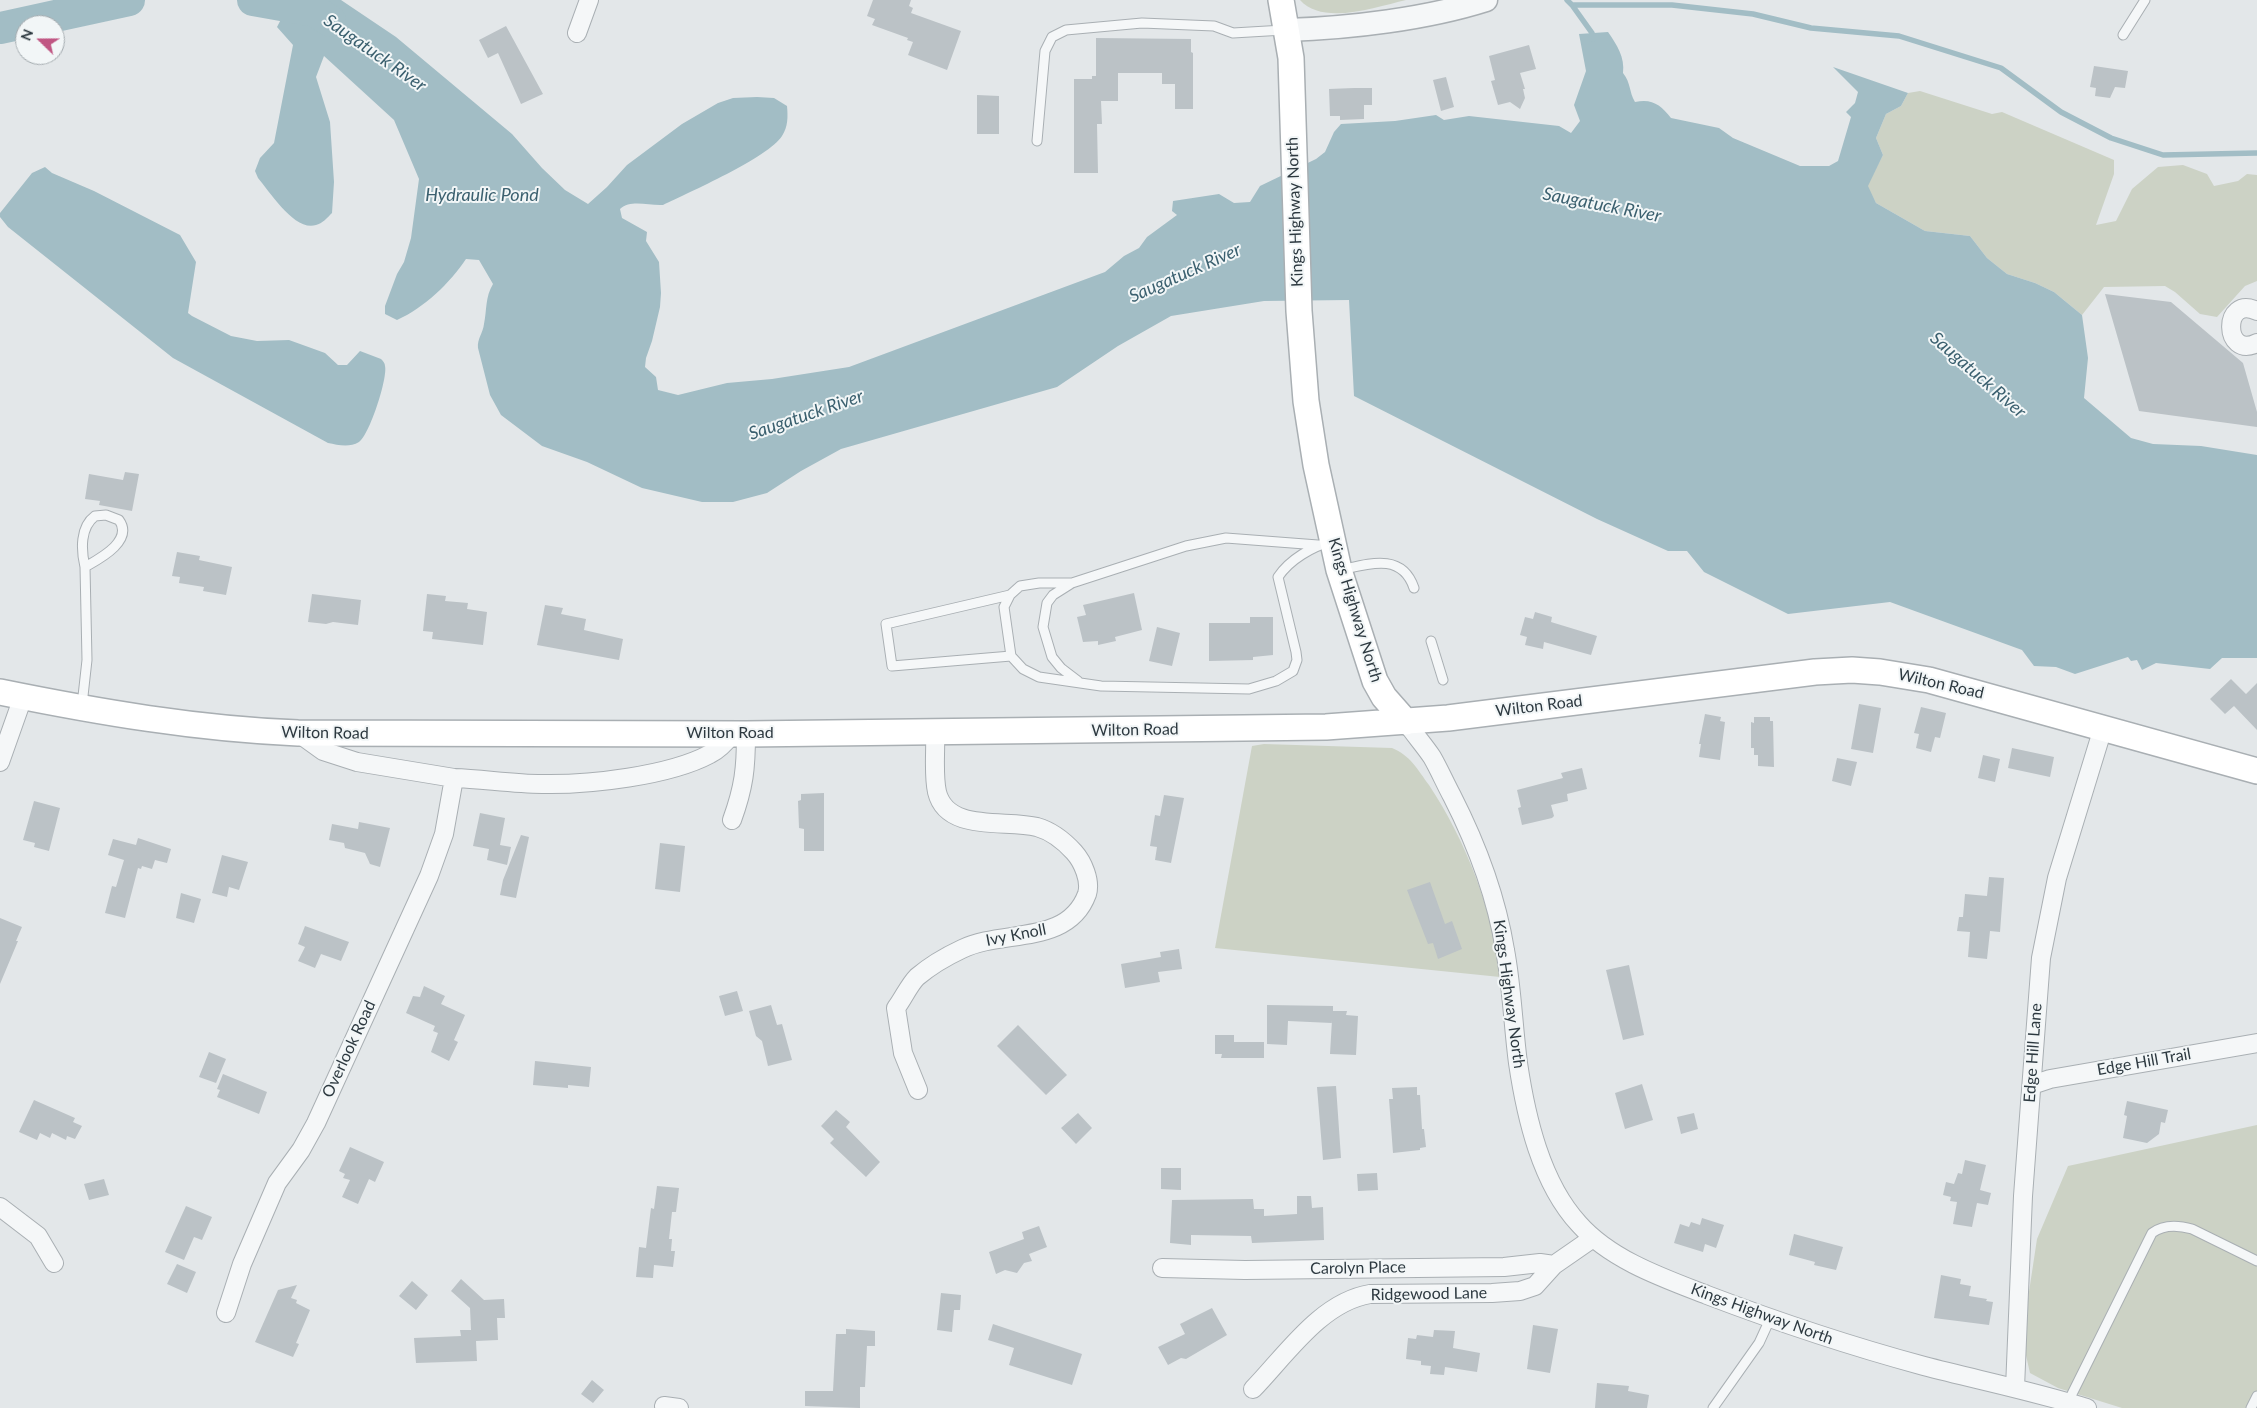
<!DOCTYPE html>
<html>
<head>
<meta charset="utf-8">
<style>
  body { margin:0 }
  #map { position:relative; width:2257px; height:1408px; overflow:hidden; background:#e3e7e9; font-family:Lato,sans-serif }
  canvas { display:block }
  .north { position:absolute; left:15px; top:15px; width:50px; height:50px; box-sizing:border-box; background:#f2f6f7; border:1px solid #a3aaae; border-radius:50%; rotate:292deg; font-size:14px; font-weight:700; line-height:20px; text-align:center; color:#2d3940 }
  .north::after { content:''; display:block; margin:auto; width:18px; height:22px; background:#c05683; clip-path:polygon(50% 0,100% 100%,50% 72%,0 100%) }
</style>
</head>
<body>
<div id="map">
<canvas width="2257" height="1408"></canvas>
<div class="north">N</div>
</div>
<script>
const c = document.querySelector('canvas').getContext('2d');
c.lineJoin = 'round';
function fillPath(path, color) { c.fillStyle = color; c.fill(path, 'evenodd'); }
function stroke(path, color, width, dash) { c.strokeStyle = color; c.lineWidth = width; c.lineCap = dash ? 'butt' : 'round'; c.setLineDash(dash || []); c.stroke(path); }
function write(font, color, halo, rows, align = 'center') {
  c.font = font + ' Lato,sans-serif'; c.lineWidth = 4; c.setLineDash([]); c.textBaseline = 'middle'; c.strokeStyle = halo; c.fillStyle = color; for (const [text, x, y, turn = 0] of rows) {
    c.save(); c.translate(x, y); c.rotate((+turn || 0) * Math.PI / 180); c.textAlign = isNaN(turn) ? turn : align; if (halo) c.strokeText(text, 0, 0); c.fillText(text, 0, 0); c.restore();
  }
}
fillPath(new Path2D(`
  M1300,0H1406C1376,7 1323,26 1300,0Z
  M1920,91L1992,114L2002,112L2114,160V174L2096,225L2116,221L2132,189L2158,167L2183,165L2207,174L2214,186L2238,181L2247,174L2257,175V281L2245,286L2217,317L2200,314L2175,292L2165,286L2104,287L2082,315L2054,292L2035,283L2007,274L1987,258L1970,236L1925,231L1876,203L1867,186L1883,155L1876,138L1886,114L1901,106L1908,93Z
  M1264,744L1392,748C1410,755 1418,770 1429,785C1466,841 1493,910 1500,977L1215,948L1252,746Z
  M2257,1125V1408H2122L2058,1388L2030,1373L2022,1338L2037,1239L2068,1166Z`), '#ccd2c5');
fillPath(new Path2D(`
  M291,0H341L396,37L512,134L542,168L565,190L588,204L607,187L627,165L682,124L718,103L733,98L757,97L774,98L787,106C788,117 788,127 782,136C769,157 688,193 663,205C649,206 631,199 620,209L622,218L647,232L646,241L659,262L661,293L660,307L652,341L646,358L645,367L656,377L658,390L678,395L727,383L772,379L849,367L1105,272L1124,256L1139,248L1147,237L1177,215L1172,211L1173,201L1219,194L1234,203L1250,202L1260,186L1316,159L1325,152L1334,132L1341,124L1395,121L1436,115L1444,120L1469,116L1559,126L1571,133L1580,121L1574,105L1586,71L1579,34L1608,32C1617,45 1625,57 1623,73C1631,83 1629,92 1635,102C1652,98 1661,105 1671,118L1719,128L1733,138L1800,166H1829L1838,161L1851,117L1846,112L1855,103L1858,92L1833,67L1908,93L1901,106L1886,114L1876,138L1883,155L1868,186L1876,203L1925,231L1970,236L1987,258L2007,274L2035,283L2054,292L2082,315L2088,358L2084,398L2131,438L2153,444L2201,446L2257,455V658H2222L2210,669L2156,663L2142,670L2137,660L2131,661L2128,657L2075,674L2056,667L2034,666L2022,650L1890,602L1788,614L1704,572L1687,551H1668L1597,519L1354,396L1349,300L1264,301L1171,316L1118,346L1057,387L841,449L801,471L767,493L733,502H702L642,488L587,462L542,446L501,415L490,395L478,348C477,339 483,333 484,324C487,310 485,297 493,284L479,260L466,259C450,283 424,308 397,320L385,314V306L397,274L404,262L411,238L419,179L394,120L324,56L316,77L330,122L334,182L332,213C328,217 322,224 316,225C295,232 270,192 258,178L255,171L260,158L274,143L293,45L277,27Z
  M45,167L52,173L94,191L180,235L196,262L188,313L192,316L231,336L257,341L289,340L325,353L338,365H347L360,351L381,359C383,361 385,363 385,366C388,378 369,436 359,442C349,448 338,445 328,443L173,358L8,227L0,217V213L32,173Z`), '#a2bdc5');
stroke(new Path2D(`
  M1567,0L1572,5H1672L1753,14L1811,28L1899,36L2001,68L2061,112L2111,138L2163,155L2257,153
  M1572,5L1592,33L1593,39`), '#a2bdc5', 5.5);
stroke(new Path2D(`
  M253,0L315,11L330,21
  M0,28L129,0`), '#a2bdc5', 32);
fillPath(new Path2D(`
  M873,0H911L909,6L913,8L911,13L961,31L947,70L908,55L913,42L907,40L908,38L872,25L875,19L867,16Z
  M506,26L543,94L521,104L498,53L488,58L479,40Z
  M1096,38L1191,39V52L1193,53V109H1175V84H1162V73H1118V101H1101L1102,124H1097L1098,173H1074V79H1092V76H1096Z
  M1529,45L1536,69L1520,73L1525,89H1523L1525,98L1520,109L1510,102L1498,105L1491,81L1495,80L1489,56Z
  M2094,66L2128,71L2125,88L2115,87L2110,98L2095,96L2096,88L2090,87Z
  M1446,77L1454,107L1441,111L1433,80Z
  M1354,88H1372V105H1364V119L1340,120V116H1330L1329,89Z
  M977,95L999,96V134H977Z
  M2105,294L2171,302L2243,363L2257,412V427L2139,411Z
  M125,472L139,474L132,511L99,505L100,501L85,499L89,474L123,480Z
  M177,552L200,556L199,560L232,567L226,595L203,591L204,587L179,583L180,577L172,576Z
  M1134,593L1142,630L1115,637L1116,641L1098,645V641L1083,642L1077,617L1086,615L1083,605Z
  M312,594L361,600L358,625L333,622L326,624L308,622Z
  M427,594L446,596L445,601L468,603L467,609L487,612L483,645L432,639L433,632L423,631Z
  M545,605L563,608L561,614L586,619L584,630L623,639L619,660L537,645Z
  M1535,612L1552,617L1551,622L1597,636L1591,655L1544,642L1543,649L1525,645L1527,637L1520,635L1525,617L1533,619Z
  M1250,617H1273V655L1253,657V660L1209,661V623H1250Z
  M1157,627L1180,633L1172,666L1149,661Z
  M2231,679L2246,694L2257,683V730L2234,706L2225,714L2210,699Z
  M1859,704L1881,708L1873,753L1851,749Z
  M1921,707L1946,713L1940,738L1935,737L1931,752L1916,748L1919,734L1914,733Z
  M1705,714L1721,717L1720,721L1725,722L1720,760L1699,757L1701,744H1699Z
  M1754,717H1770V721H1773L1774,767L1758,766V755H1754V748H1751V722L1754,723Z
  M2012,748L2054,757L2050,777L2008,768Z
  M1983,755L2000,759L1995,782L1978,778Z
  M1837,758L1857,762L1851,786L1832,781Z
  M1582,768L1587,789L1567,794L1568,801L1551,805L1554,816L1552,818L1522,825L1518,808L1521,807L1517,790L1563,778L1561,773Z
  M824,793V851H804V829L799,828L798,801L801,800V794Z
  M1164,795L1184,798L1171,863L1155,860L1157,847L1150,846L1155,815L1160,816Z
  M34,801L60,808L49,851L34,847L35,843L23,840Z
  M480,813L505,818L500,845L511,847L507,865L487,860L489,849L473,846Z
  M359,822L390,828L380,867L370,864L365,853L345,848L344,843L329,840L332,824L358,829Z
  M521,835L529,837L516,898L500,895L503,880Z
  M138,838L171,849L167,863L155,860L152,869L142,866L141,869L138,868L125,918L105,913L112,886L116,887L124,860L108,855L113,839L136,845Z
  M660,843L685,846L680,892L655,889Z
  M222,855L248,862L239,890L229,887L227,897L212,893Z
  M1989,877L2004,878L2000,932L1990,931L1987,959L1968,957L1970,932L1957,931L1959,917H1963L1965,894L1987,896Z
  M1430,882L1445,924L1452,921L1462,949L1438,959L1433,943L1428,944L1407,890Z
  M181,893L201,899L194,923L176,918Z
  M0,918L22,927L16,941H18L0,984Z
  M305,926L349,942L341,961L321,954L315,968L298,961L305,947L298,944Z
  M1179,949L1182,969L1158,972L1160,982L1125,988L1121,964L1161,957L1160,952Z
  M1629,965L1644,1035L1623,1040L1606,970Z
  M424,986L445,996L441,1004L465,1015L454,1040L458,1042L449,1061L431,1052L438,1033L433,1031L435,1026L406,1013L413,996L420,997Z
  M737,991L743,1011L725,1016L719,996Z
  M771,1005L777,1025L782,1024L792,1060L768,1066L762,1041L756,1036L749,1011Z
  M1267,1005L1333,1006V1011H1347L1346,1015L1358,1016L1356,1055L1330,1054L1332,1020V1023L1288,1021L1287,1045L1267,1044Z
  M1018,1025L1067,1075L1046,1095L997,1046Z
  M1215,1035H1234V1042H1264V1058H1221L1222,1054H1215Z
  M209,1052L226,1059L216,1083L199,1077Z
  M535,1061L591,1067L589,1087L568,1085V1088L533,1085Z
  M223,1074L267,1092L259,1114L217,1097L220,1090L217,1089Z
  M1642,1084L1653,1120L1625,1129L1615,1093Z
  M1336,1086L1341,1158L1323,1160L1317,1087Z
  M1417,1087V1095H1420L1422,1129H1424L1426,1147L1420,1148V1150L1393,1153L1389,1099H1393L1392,1088Z
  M34,1100L75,1118L73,1122L82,1126L75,1139L67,1136L66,1140L52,1133L50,1138L40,1133L37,1140L19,1132Z
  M2127,1101L2168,1110L2165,1123L2161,1122L2159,1134L2147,1143L2123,1138L2127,1116L2124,1115Z
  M836,1110L850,1122L846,1127L880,1162L866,1177L830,1143L834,1139L821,1126Z
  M1078,1113L1092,1128L1076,1144L1061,1128Z
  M1694,1113L1698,1129L1681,1134L1677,1117Z
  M350,1147L384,1162L375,1182L369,1179L358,1204L342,1197L350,1180L343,1178L345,1174L339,1171Z
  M1965,1160L1986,1165L1980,1190L1991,1193L1988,1205L1977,1203L1972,1227L1953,1224L1957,1202L1950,1201L1951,1197L1943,1195L1946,1182L1954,1184L1958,1173L1962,1174Z
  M1161,1168H1181V1190L1161,1189Z
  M1377,1173L1378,1190L1358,1191L1357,1174Z
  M104,1179L109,1195L89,1200L84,1184Z
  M657,1186L679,1188L676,1212H672L669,1239H672L671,1251H675L673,1267L654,1265L653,1278L636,1277L639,1247L646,1248L651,1208L654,1209Z
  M1297,1196H1311L1312,1208L1323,1207L1324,1240L1252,1243L1251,1236L1191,1235V1245L1170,1243L1172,1200L1253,1199L1254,1209H1264V1216L1297,1214Z
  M186,1206L212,1217L202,1240L194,1237L184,1260L165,1252Z
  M1702,1218L1724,1225L1716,1248L1705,1244L1703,1252L1674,1243L1680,1224L1689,1227L1691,1222L1700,1225Z
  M1039,1226L1047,1247L1029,1254L1032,1261L1024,1263L1017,1273L1005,1270L996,1274L989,1252L1024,1239L1022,1232Z
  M1794,1234L1843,1247L1836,1270L1814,1265L1815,1262L1789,1255Z
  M177,1264L196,1272L187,1293L167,1284Z
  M1941,1275L1961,1279L1960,1284L1971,1286L1969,1296L1987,1299L1986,1301L1993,1302L1989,1325L1934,1318Z
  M461,1279L484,1300L504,1299L505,1318H497L498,1340L476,1341L477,1361L416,1363L414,1338L461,1336L460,1330H471L470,1308L451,1291Z
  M412,1281L428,1295L416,1310L399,1296Z
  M297,1285L291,1298L297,1300L296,1303L310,1310L296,1343L299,1344L293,1357L255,1342L278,1290Z
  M941,1293L961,1295L960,1310H954L952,1332L937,1330Z
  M1212,1308L1227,1335L1186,1359L1181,1358L1168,1365L1158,1347L1185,1334L1180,1324Z
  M993,1324L1082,1354L1072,1385L1009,1365L1014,1348L988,1340Z
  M1533,1325L1558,1329L1550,1373L1527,1369Z
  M846,1329L875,1331V1346H867L865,1387H860V1408L805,1406V1391H833L836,1334H846Z
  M1434,1330L1455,1331L1453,1348L1480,1353L1477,1372L1445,1367L1444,1375L1430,1374L1431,1366L1421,1365V1361L1406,1359L1408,1338L1416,1339L1417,1335L1433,1337Z
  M592,1380L604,1390L593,1403L581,1394Z
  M1597,1383L1629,1386L1628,1391L1649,1395L1647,1408H1595Z`), '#bbc2c6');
const service = new Path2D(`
  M2123,35L2145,0
  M1037,141L1045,51L1052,37L1066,30L1142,23L1214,26L1233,33L1284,30
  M1340,570C1368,564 1402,552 1414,588
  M1072,583H1039L1020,586L1010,595L1004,607L1011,656L1023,669L1039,677L1101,686L1249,689L1276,681L1293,671L1297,660L1296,652L1278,577C1290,559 1312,547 1332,541
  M1010,595L886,624L892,666L1011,656
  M1431,641L1443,680
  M1078,681L1061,668L1052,657L1043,627L1047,603L1053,595L1072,583L1186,546L1226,538L1318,545
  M82,705L87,660L85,567C81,550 80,527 95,516L106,515L119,520C134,541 99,559 85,567
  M2068,1402L2152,1233C2164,1224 2178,1225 2192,1229L2257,1261
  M1713,1408L1759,1343L1770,1319
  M2251,1408L2257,1396`);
const minor = new Path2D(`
  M577,33L589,0
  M2257,311C2222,294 2223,360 2257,343
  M1406,722C1414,734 1424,745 1432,757C1439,769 1445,783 1452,796C1477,845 1496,895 1505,950C1512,987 1513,1025 1518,1063C1526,1117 1541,1183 1579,1224C1611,1260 1663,1278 1707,1295C1778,1322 1850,1346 1924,1366C1978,1380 2033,1391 2087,1408
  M0,762L23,697
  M454,778C483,779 513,784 542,784C589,785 669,776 710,754C720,749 726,742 732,734
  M732,820C744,787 746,768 746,734
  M2032,1085L2050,1079L2257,1043
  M918,1090L903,1053L896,1008C903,999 909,985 917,977C930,966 947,956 962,949C1003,929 1068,946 1087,894C1091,881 1083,862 1074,852C1064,841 1051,831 1037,827C1006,819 947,833 937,792C933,774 936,751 935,732
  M0,1207L38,1236L54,1263
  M1162,1268L1245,1270L1504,1267L1540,1263L1554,1265
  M226,1313L242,1264L277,1183L301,1150L316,1123L429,876L444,834L454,778L357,762L323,751L298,733
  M2015,1388L2023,1196L2041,958L2057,878L2103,728
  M1253,1389C1286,1355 1321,1302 1370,1294L1492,1293L1520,1291L1535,1286L1554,1265L1593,1238
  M664,1406L679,1408`);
const tertiary = new Path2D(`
  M1287,30C1350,28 1426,19 1486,0`);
const secondary = new Path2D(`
  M1281,0L1291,58L1299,311L1306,401L1316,465L1339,570L1375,681L1384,697L1406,722
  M0,692C98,712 198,729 298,733L746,734L1326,727L1448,718L1815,672L1852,670L1880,672L1929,680L2257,771`);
stroke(service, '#a9afb3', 11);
stroke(minor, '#a9afb3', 20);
stroke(tertiary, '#a9afb3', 25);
stroke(secondary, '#a9afb3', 28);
stroke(service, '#f5f7f8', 9);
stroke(minor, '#f5f7f8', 18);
stroke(tertiary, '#f5f7f8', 22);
stroke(secondary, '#fff', 25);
write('16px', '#2d3940', '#f2f6f7', [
  ["Kings Highway North",1295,212,-92],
  ["Kings Highway North",1355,610,73],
  ["Wilton Road",1941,684,13],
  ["Wilton Road",1539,706,-7],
  ["Wilton Road",1135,730,-1],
  ["Wilton Road",325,733,1],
  ["Wilton Road",730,733],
  ["Ivy Knoll",1016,935,-11],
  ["Kings Highway North",1509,994,82],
  ["Overlook Road",349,1049,-65],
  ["Edge Hill Lane",2033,1053,-86],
  ["Edge Hill Trail",2144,1062,-10],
  ["Carolyn Place",1358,1268,-1],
  ["Ridgewood Lane",1429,1294,-1],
  ["Kings Highway North",1762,1314,20]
]);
write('italic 18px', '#3b606f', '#f2f6f7', [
  ["Saugatuck River",375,53,35],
  ["Hydraulic Pond",482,195],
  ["Saugatuck River",1602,205,11],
  ["Saugatuck River",1185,273,-24],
  ["Saugatuck River",1978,375,41],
  ["Saugatuck River",806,415,-19]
]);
</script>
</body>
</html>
